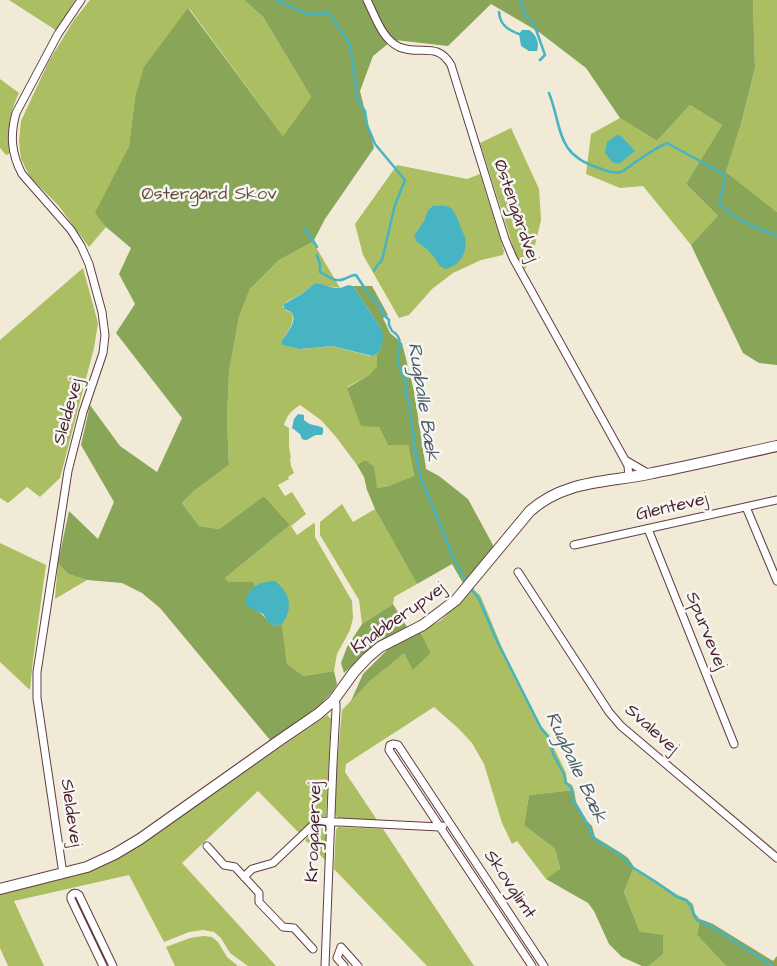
<!DOCTYPE html>
<html>
<head>
<meta charset="utf-8">
<style>
  body { margin:0 }
  canvas { display:block; background:#f1ead6 }
</style>
</head>
<body>
<canvas width="777" height="966"></canvas>
<script>
const c = document.querySelector('canvas').getContext('2d');
c.lineJoin = 'round';
function fillPath(path, color) { c.fillStyle = color; c.fill(path, 'evenodd'); }
function stroke(path, color, width, dash) { c.strokeStyle = color; c.lineWidth = width; c.lineCap = dash ? 'butt' : 'round'; c.setLineDash(dash || []); c.stroke(path); }
function write(font, color, halo, rows, align = 'center') {
  c.font = font + ' "Architects Daughter",sans-serif'; c.lineWidth = 5; c.setLineDash([]); c.textBaseline = 'middle'; c.strokeStyle = halo; c.fillStyle = color; for (const [text, x, y, turn = 0] of rows) {
    c.save(); c.translate(x, y); c.rotate((+turn || 0) * Math.PI / 180); c.textAlign = isNaN(turn) ? turn : align; if (halo) c.strokeText(text, 0, 0); c.fillText(text, 0, 0); c.restore();
  }
}
fillPath(new Path2D(`
  M9,0H75L57,31Z
  M90,0H244L263,17L311,97L283,136L189,8L135,98L129,146L96,213L106,227L89,247L58,205L30,177L21,159L19,141L21,121L49,61L74,20Z
  M753,0H777V212L726,172L741,124L755,68Z
  M0,79L19,93C8,117 7,127 11,153L6,155L0,148Z
  M690,105L722,125L686,184L719,217L691,245L643,186L620,188L586,174L591,134L620,118L657,141Z
  M511,128L539,189L541,220L532,257L525,269L518,262L480,143Z
  M397,165L467,179L480,174L504,251L503,255L481,260L453,273L432,289L409,315L399,318L363,255L355,224Z
  M313,242L340,288L317,284H314L303,293L286,302L283,307L285,310L292,313C295,325 287,332 281,342L282,345L301,349L332,346L370,356L377,354V366L369,375L347,387L379,427L388,445H408L414,477L389,486L377,488L365,460L357,465L336,437L321,420L300,405C291,411 287,415 284,425L289,428V447L291,458H290L291,466L294,473L288,477L289,479L278,485L285,496L292,492L306,514L291,526L297,535L314,523L315,524V537L352,601L353,618L350,630L337,654L334,671L304,676L287,664L282,625L227,582L225,578L290,525L264,496L219,529L199,526L182,503L194,491L229,465L227,420L229,372L239,317L250,289L279,260Z
  M83,268L98,323L94,348L60,478L40,497L27,487L8,503L0,498V340Z
  M342,504L353,522L375,509L417,584L394,597L393,604L362,624L359,600L320,535V522Z
  M0,543L46,565L33,660L30,690L0,662Z
  M58,563L68,574L87,580L55,599Z
  M474,587V590L479,594L481,597L503,650L541,726L550,736L554,748L566,773L567,782L572,785L574,790L529,795L524,825L555,849L560,870L546,879L517,841L512,844L502,823L484,764L472,743L458,728L434,707L346,764L345,772L377,820L341,819L337,817L335,814L337,766L342,710L370,681L404,652L414,669L431,653L420,631L440,621L458,604Z
  M327,715L331,719L326,816L314,818L300,834L258,791L182,863L276,966H248L230,953L221,938L214,932L203,930L189,932L164,942L129,875L14,901L44,966H8L0,948V894L91,870L115,859L139,846Z
  M322,826L327,831L326,861L305,840L317,828Z
  M338,827L383,829L474,966H427L334,869L336,830Z
  M634,867L678,895L687,899L693,904L695,913L700,919L697,935L726,966H649L663,954L640,932L624,892Z
  M203,936L212,937L218,942L227,957L238,966H175L166,947L190,938Z`), '#abbe62');
fillPath(new Path2D(`
  M244,0H364L389,43L373,56L360,91L374,148L325,219L313,242L279,260L250,289L239,317L229,372L227,420L229,465L194,491L182,503L199,526L219,529L264,496L290,525L225,578L228,582H253L255,586L249,592L256,610C265,615 265,620 274,626L282,624L287,664L304,676L334,671L337,684C325,707 292,725 270,740L160,608L142,593L122,583L87,580L68,574L58,563L69,511L98,539L114,502L81,445L90,405L120,446L157,472L182,418L116,333L135,304L119,274L131,248L106,227L95,213L129,146L135,98L144,67L188,8L283,136L311,97L263,17Z
  M371,0H753L755,68L741,124L726,172L777,212V365L759,363L743,353L691,245L718,216L686,184L722,125L690,105L657,141L620,118L586,68L539,32L491,4L448,46L395,40L381,23Z
  M353,286H372L388,315L383,318L390,333L402,343L414,391L426,469L439,476L468,499L494,547L463,583L452,564L417,584L375,509L367,490L364,477L357,465L365,460L374,467L377,488L389,486L414,476L408,445H388L379,427L361,426L347,388L369,375L377,366V354L380,350L381,329Z
  M393,604L407,627L378,643L344,673L341,663L347,647L362,624Z
  M420,631L431,653L413,670L404,653L370,681L351,701L363,674L391,646Z
  M574,790L576,802L587,821L592,826L595,837L621,853L628,858L634,867L624,892L640,932L663,935V954L649,966H642L622,957L609,944L594,911L588,903L546,879L560,869L555,849L524,825L529,795Z
  M700,919L713,924L773,961L777,956V966H726L697,935Z`), '#88a558');
fillPath(new Path2D(`
  M522,30H529C536,34 540,43 537,51H529L521,46L519,34Z
  M617,135L621,136L635,151L619,164L612,162L605,153L607,142Z
  M433,206C439,206 446,204 452,209C455,212 457,218 459,222C460,227 463,232 465,237C468,253 460,266 445,269L440,266L433,256L428,250L417,242L414,236L424,221L428,210Z
  M314,284C322,283 328,287 336,288C344,289 345,283 353,286L381,329L383,335L382,344L380,350L377,354L372,356L332,346L300,349L282,345L281,342C285,335 299,321 291,312C290,312 285,309 284,309V304L303,293Z
  M298,414L304,415V420C312,427 316,424 323,428V433L322,435C320,435 318,435 316,435C310,437 308,442 302,439L300,434L292,428L294,419Z
  M275,581C290,593 294,608 282,624L274,626L268,622L263,614L248,607L245,601C251,586 258,582 275,581Z`), '#47b4c4');
stroke(new Path2D(`
  M277,0L307,14L324,13L329,14L333,19L350,44L358,101L365,111L367,125L375,144L405,180L395,205L382,260L376,267L374,271
  M521,0L525,15L534,24L545,55L540,60
  M499,12C500,25 508,30 519,34
  M549,93C563,129 555,154 599,168C606,171 614,174 621,172C625,170 630,166 634,163C645,156 655,148 667,143L724,174L725,180L719,203C734,220 756,227 777,236
  M305,228L317,247
  M317,255L320,264V272C328,276 335,283 344,279C349,277 351,275 356,275L368,293L374,297V302L380,305L382,313L389,320V325L392,331C407,339 395,355 399,365C402,377 409,379 405,392L409,402L416,456L421,479L445,536L452,555L465,580
  M473,591L479,599L496,639L541,728L549,738L553,754L564,774L566,783L571,787L573,800L589,827L594,839L621,855L632,867L656,882L677,897L686,900L691,906L694,915L697,920L712,927L731,939L773,966`), '#47b4c4', 2.5);
const street = new Path2D(`
  M367,0C375,16 382,39 399,47C420,56 437,41 451,65L505,239L513,258L625,460
  M629,478L628,466L625,460L649,474
  M746,507L777,581
  M648,529L734,744
  M574,545L777,500
  M518,572L609,712L621,726L777,858
  M207,846L224,865L235,867L259,893V902L283,927L294,928L313,949
  M63,874L37,698V672L68,471L83,412L103,353L105,335L102,312L89,264L81,246L71,230L22,174C11,153 10,135 16,113L58,34L81,0
  M244,877L252,869L273,863L314,824L319,821L440,827L443,826
  M103,966L71,899V896C73,893 76,892 79,895L113,966
  M325,966L333,764L336,710V704L333,701
  M344,966L337,958L341,947L358,966
  M532,966L389,750L390,745L393,744L398,745L544,966`);
const secondary = new Path2D(`
  M0,889L87,867L115,854L140,839L280,740L318,714L333,701L354,672L367,658L380,647L423,625L456,600L530,511C566,479 608,483 653,473C694,465 736,455 777,446`);
stroke(street, '#633d45', 9);
stroke(secondary, '#633d45', 12);
stroke(street, '#fff', 7);
stroke(secondary, '#fff', 10);
write('18px', '#674f3c', '#f6f6f2', [
  ["Østergård Skov",209,195]
]);
write('18px', '#4a1f2b', '#f6f6f2', [
  ["Østengårdvej",515,211,71],
  ["Sleldevej",69,412,-74],
  ["Glentevej",672,508,-13],
  ["Knabberupvej",399,619,-35],
  ["Spurvevej",705,631,68],
  ["Svalevej",651,730,42],
  ["Sleldevej",70,813,82],
  ["Krogagervej",315,832,-88],
  ["Skovglimt",509,885,56]
]);
write('italic 19px', '#495b68', '#f6f6f2', [
  ["Rugballe Bæk",422,402,81],
  ["Rugballe Bæk",575,768,65]
]);
</script>
</body>
</html>
